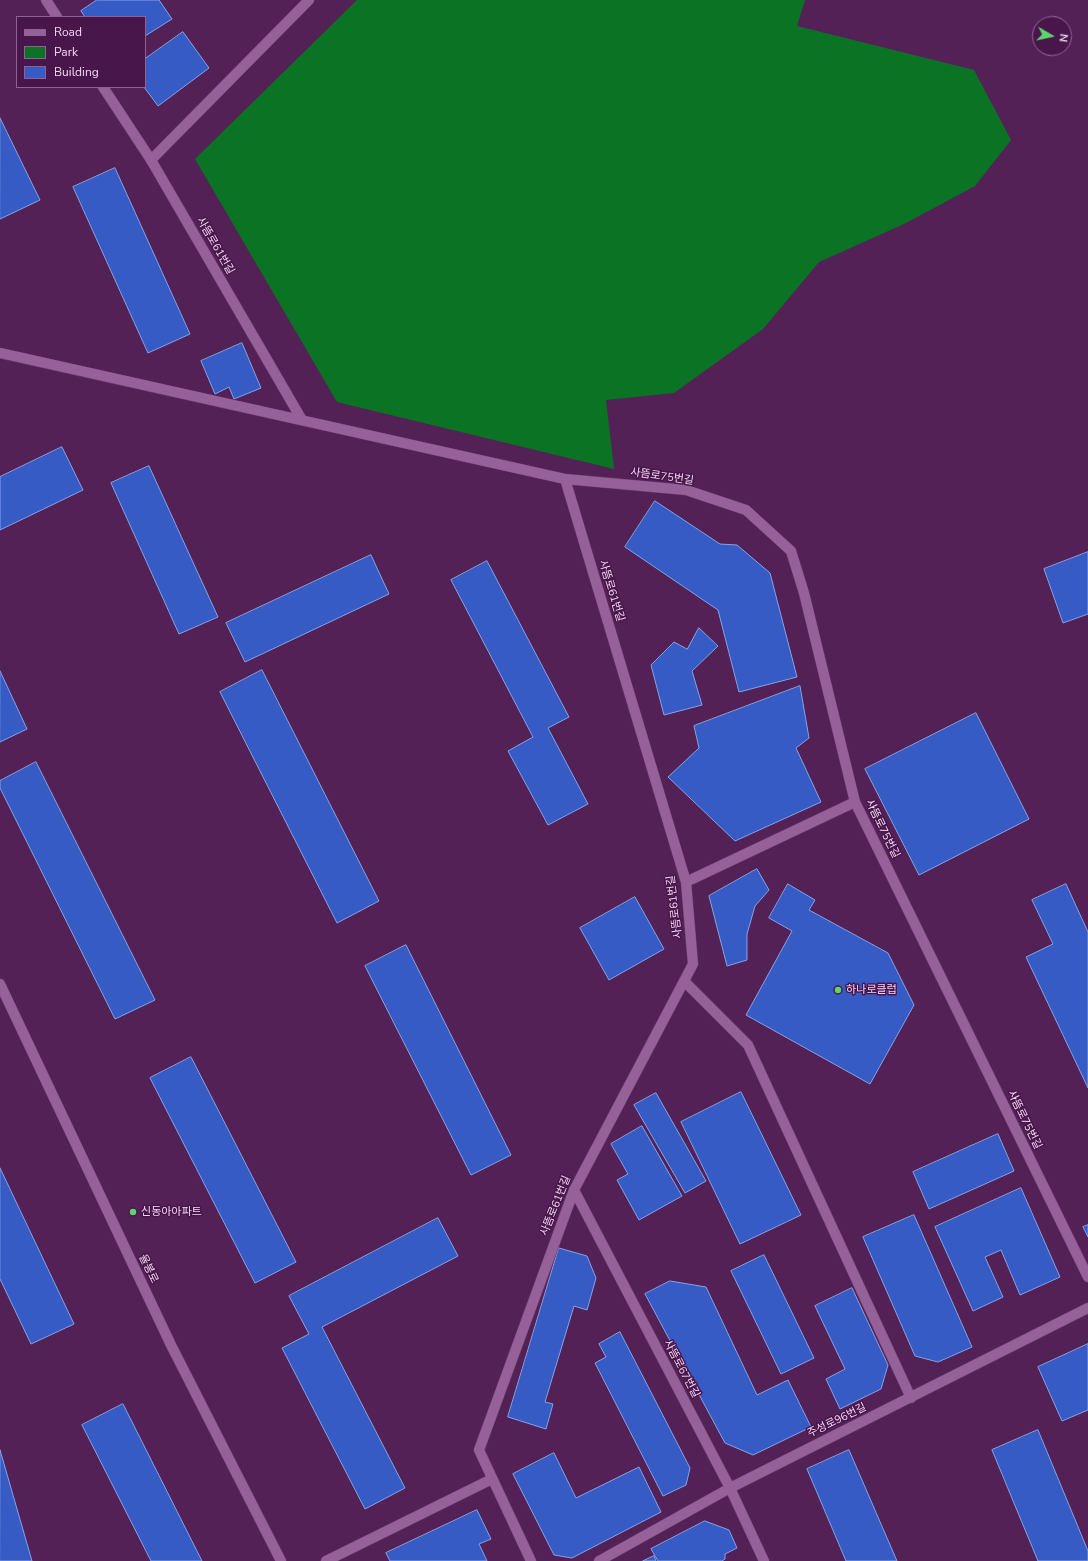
<!DOCTYPE html>
<html>
<head>
<meta charset="utf-8">
<style>
  body { margin:0 }
  #map { position:relative; width:1088px; height:1561px; overflow:hidden; background:#542156; font-family:"Nunito Sans",sans-serif }
  canvas { display:block }
  .legend { position:absolute; left:16px; top:16px; width:130px; height:72px; box-sizing:border-box; background:#48164b; border:1px solid #8d628f; margin:0; padding:5px 7px; list-style:none; font-size:12px; color:#f4d5f4 }
  .legend li { display:flex; align-items:center; gap:8px; height:20px }
  .legend b { width:20px; border:1px solid #8d628f }
  .north { position:absolute; left:1032px; top:16px; width:40px; height:40px; box-sizing:border-box; background:#48164b; border:1px solid #8d628f; border-radius:50%; rotate:99deg; font-size:11px; font-weight:700; line-height:16px; text-align:center; color:#f4d5f4 }
  .north::after { content:''; display:block; margin:auto; width:14px; height:18px; background:#5ed56c; clip-path:polygon(50% 0,100% 100%,50% 72%,0 100%) }
</style>
</head>
<body>
<div id="map">
<canvas width="1088" height="1561"></canvas>
<ul class="legend">
<li><b style="height:5px;background:#966098"></b>Road</li>
<li><b style="height:11px;background:#0a7424"></b>Park</li>
<li><b style="height:11px;background:#365bc4"></b>Building</li>
</ul>
<div class="north">N</div>
</div>
<script>
const c = document.querySelector('canvas').getContext('2d');
c.lineJoin = 'round';
function fillPath(path, color) { c.fillStyle = color; c.fill(path, 'evenodd'); }
function stroke(path, color, width, dash) { c.strokeStyle = color; c.lineWidth = width; c.lineCap = dash ? 'butt' : 'round'; c.setLineDash(dash || []); c.stroke(path); }
function write(font, color, halo, rows, align = 'center') {
  c.font = font + ' "Nunito Sans","Noto Sans KR",sans-serif'; c.lineWidth = 3; c.setLineDash([]); c.textBaseline = 'middle'; c.strokeStyle = halo; c.fillStyle = color; for (const [text, x, y, turn = 0] of rows) {
    c.save(); c.translate(x, y); c.rotate((+turn || 0) * Math.PI / 180); c.textAlign = isNaN(turn) ? turn : align; if (halo) c.strokeText(text, 0, 0); c.fillText(text, 0, 0); c.restore();
  }
}
fillPath(new Path2D(`
  M357,0H805L797,26L974,70L1011,140L975,186L904,224L819,262L763,329L674,393L606,400L614,469L337,402L195,159Z`), '#0a7424');
const building = new Path2D(`
  M97,0H159L172,19L145,36V17H85L81,11Z
  M183,32L209,68L158,106L144,87L145,59Z
  M0,118L40,200L0,219Z
  M115,168L190,334L148,353L73,187Z
  M242,343L261,388L234,399L229,387L215,394L201,361Z
  M62,447L83,490L0,530V477Z
  M149,466L218,617L179,634L111,483Z
  M655,501L720,544L737,545L770,573L797,677L739,692L718,610L625,547Z
  M1088,552V614L1063,623L1044,569Z
  M371,555L389,594L245,662L226,623Z
  M487,561L569,717L548,728L588,804L548,825L508,751L533,737L451,580Z
  M699,628L718,646L692,671L702,705L664,715L651,665L674,642L687,649Z
  M262,670L379,901L337,923L220,692Z
  M0,671L27,729L0,742Z
  M800,686L809,738L796,748L821,802L735,841L668,777L699,748L694,726Z
  M976,713L1029,819L919,875L865,769Z
  M36,762L155,1000L115,1019L0,788V781Z
  M757,869L769,890L755,906L747,934V960L727,966L709,896Z
  M788,884L815,900L809,910L888,953L914,1005L870,1084L746,1015L792,931L769,918Z
  M1066,884L1088,932V1088L1026,957L1053,944L1032,900Z
  M635,897L664,949L609,980L580,928Z
  M406,945L511,1155L471,1175L365,966Z
  M191,1057L296,1262L255,1283L150,1078Z
  M741,1092L801,1215L740,1244L681,1122Z
  M656,1093L706,1181L685,1193L634,1105Z
  M642,1126L682,1196L639,1220L617,1180L628,1174L611,1144Z
  M998,1134L1014,1171L929,1209L913,1172Z
  M0,1168L74,1324L31,1344L0,1279Z
  M1021,1188L1060,1277L1020,1295L1001,1250L985,1257L1003,1297L973,1311L935,1227Z
  M914,1215L972,1347L938,1362L915,1356L863,1237Z
  M438,1218L458,1256L322,1327L405,1488L365,1509L282,1348L309,1334L289,1296Z
  M1088,1225V1237L1083,1227Z
  M559,1248L587,1256L596,1278L587,1310L574,1306L545,1402L553,1404L546,1429L508,1417Z
  M764,1255L814,1358L781,1374L731,1271Z
  M670,1281L706,1287L757,1395L788,1380L811,1427L753,1455L725,1443L645,1294Z
  M852,1288L888,1365L881,1389L840,1409L826,1379L845,1369L815,1306Z
  M620,1332L690,1468L686,1485L663,1496L595,1363L606,1357L599,1344Z
  M1088,1344V1410L1062,1421L1038,1367Z
  M123,1404L202,1561H151L82,1425Z
  M1038,1430L1088,1551V1561H1038L992,1450Z
  M0,1450L32,1561H0Z
  M849,1450L897,1561H846L807,1469Z
  M554,1453L576,1498L639,1467L661,1512L572,1558L554,1555L513,1474Z
  M477,1510L491,1539L479,1544L487,1561H390L386,1553Z
  M705,1521L729,1530L737,1548L725,1554V1559L722,1561H658L651,1549Z
  M654,1556L656,1561H643Z`);
fillPath(building, '#365bc4');
stroke(building, '#85a3e7', 1);
const service = new Path2D(`
  M151,160L309,0`);
const minor = new Path2D(`
  M46,0L57,17
  M103,87L151,160L302,420
  M0,353L565,479L686,490L746,510L791,551L804,593L855,802L1088,1277
  M686,882L855,802
  M684,981L748,1045L911,1398
  M574,1190L730,1488L764,1561
  M326,1561L492,1479
  M531,1561L479,1450L574,1190L693,964L686,882L565,479
  M599,1561L730,1488L1088,1308`);
const tertiary = new Path2D(`
  M0,984L171,1345L281,1561`);
stroke(service, '#6c3f6e', 11);
stroke(minor, '#6c3f6e', 11);
stroke(tertiary, '#6c3f6e', 11);
stroke(service, '#966098', 10);
stroke(minor, '#966098', 10);
stroke(tertiary, '#966098', 10);
for (const [x, y, r, color] of [
  [838,990,4,"#5ed56c"],
  [133,1212,4,"#5ed56c"]
]) { const dot = new Path2D(); dot.arc(x, y, r, 0, 2 * Math.PI); c.fillStyle = color; c.fill(dot); stroke(dot, '#48164b', 1.5); }
write('11px', '#f4d5f4', '#48164b', [
  ["사뜸로61번길",215,246,60],
  ["사뜸로75번길",662,477,8],
  ["사뜸로61번길",611,591,73],
  ["사뜸로75번길",882,829,64],
  ["사뜸로61번길",675,907,-97],
  ["사뜸로75번길",1024,1120,64],
  ["사뜸로61번길",556,1206,-68],
  ["율봉로",148,1269,64],
  ["사뜸로67번길",681,1369,62],
  ["주성로96번길",837,1421,-26]
]);
write('11px', '#f4d5f4', '#48164b', [
  ["하나로클럽",846,990],
  ["신동아아파트",141,1212]
], 'left');
</script>
</body>
</html>
